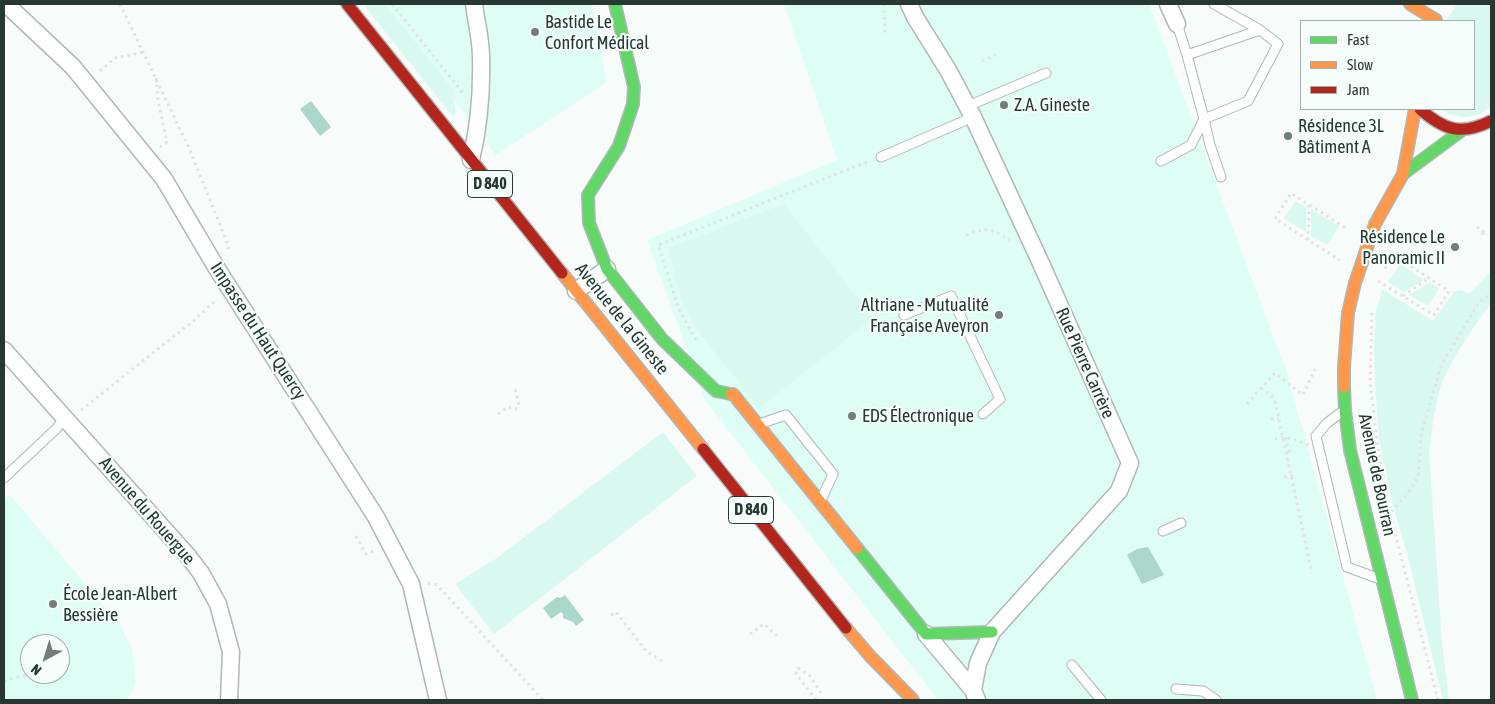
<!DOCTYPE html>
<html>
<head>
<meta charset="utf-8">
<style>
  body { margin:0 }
  #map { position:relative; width:1495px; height:704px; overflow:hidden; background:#f7fcfa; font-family:"Asap Condensed",sans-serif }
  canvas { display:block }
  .frame { position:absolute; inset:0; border:5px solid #273833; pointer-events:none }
  .legend { position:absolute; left:1300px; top:20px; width:175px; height:90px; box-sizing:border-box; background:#f5fefb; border:1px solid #a3afab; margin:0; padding:6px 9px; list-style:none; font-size:15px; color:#273833 }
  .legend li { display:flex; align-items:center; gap:10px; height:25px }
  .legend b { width:25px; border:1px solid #a3afab }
  .north { position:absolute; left:20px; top:634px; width:50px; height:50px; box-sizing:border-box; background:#f5fefb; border:1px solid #a3afab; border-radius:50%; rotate:219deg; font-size:14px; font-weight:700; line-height:20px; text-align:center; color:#273833 }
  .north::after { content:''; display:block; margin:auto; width:18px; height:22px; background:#707d79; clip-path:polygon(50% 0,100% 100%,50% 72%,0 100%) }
</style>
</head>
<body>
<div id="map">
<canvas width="1495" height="704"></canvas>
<div class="frame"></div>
<ul class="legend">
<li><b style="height:6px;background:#63d668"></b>Fast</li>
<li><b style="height:6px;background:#ff974d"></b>Slow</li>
<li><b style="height:6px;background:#b3261e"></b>Jam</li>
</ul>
<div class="north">N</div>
</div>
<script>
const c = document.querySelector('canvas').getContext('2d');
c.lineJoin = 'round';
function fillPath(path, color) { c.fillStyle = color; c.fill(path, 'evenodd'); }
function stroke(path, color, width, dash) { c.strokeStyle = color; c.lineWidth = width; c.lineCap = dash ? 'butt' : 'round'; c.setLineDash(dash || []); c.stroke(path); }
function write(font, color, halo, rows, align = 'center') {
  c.font = font + ' "Asap Condensed",sans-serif'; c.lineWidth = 4.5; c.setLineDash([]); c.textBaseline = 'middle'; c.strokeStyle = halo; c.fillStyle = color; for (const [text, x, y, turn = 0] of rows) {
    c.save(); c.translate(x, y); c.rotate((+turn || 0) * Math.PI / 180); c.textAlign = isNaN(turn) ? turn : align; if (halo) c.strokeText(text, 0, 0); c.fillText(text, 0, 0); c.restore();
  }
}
fillPath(new Path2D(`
  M382,4H592L607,82L496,155Z
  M784,4H1149L1287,373L1377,700H938L705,400L647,240L837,160Z
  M10,495L120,625L132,649L135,671V681L132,692L126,700H4V499ZM30,644H60V674H30Z`), '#defdf4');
fillPath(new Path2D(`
  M363,4H385L452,89L456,112L453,117Z
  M1457,4H1487L1491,10V106C1474,121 1458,119 1438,109H1474V21H1446Z
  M1296,201L1306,207V232L1284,218Z
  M784,204L873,318L759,408L695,327L681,297L668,248Z
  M1311,209L1339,226L1327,245L1311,236Z
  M1400,264L1424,280L1404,292L1388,282Z
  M1491,271V304L1479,319L1456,355L1441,384L1434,416L1429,451L1442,643L1449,700H1443L1408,557L1393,506L1379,439L1375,385L1374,351L1375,316L1382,289L1433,321L1454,292L1461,290L1469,294Z
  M1430,282L1439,288L1429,306L1409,295Z
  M663,432L697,476L494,634L455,584L494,560Z`), '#d9f9f0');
fillPath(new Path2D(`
  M311,101L331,127L320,136L300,109Z
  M1148,547L1164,575L1142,584L1127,555L1137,549Z
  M565,595L584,620L576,626L573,622L563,618V614L561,612L551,619L543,608L557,597L560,598Z`), '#abd7cb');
const lane = new Path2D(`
  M1214,4L1260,30
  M1177,24L1187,55L1204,119L1248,101L1278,44L1260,30L1187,55
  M968,106L1046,73
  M1204,119L1210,145L1221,177
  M881,157L973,117
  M1161,161L1191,145L1204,119
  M904,315L951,296L1000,399L983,414
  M1343,411L1327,423L1316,436L1347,567L1380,579
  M759,424L786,415L833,474L821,500
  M4,478L56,429L65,418
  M1163,531L1181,523
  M1072,665L1101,700
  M1176,689L1203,691L1216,700`);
const street = new Path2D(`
  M6,4L73,67L164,179L216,267L376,517L411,584L438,700
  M909,4L915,17L948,70L973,117L1039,259L1130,463L1119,491L992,632L978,663L973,690L977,700
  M1168,4L1177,24
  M471,160C479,126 482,91 481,57C481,39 476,21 474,4
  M576,291L607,269
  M4,350L188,556L201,573L218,604L231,652L229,700
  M926,634L973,690`);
const fast = new Path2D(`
  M615,4L634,87L633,104L619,146L588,195L589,223L607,269L662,339L716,391L731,394
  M1403,174L1461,131
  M1344,387L1345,410L1350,450L1412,700
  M857,548L926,634L992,632`);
const slow = new Path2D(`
  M1410,4L1436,20
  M562,273L703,449
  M1344,387V367L1348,313L1355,283L1375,224L1403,174L1415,109
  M731,394H733L857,548
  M846,628L870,656L913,700`);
const jam = new Path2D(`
  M347,4L562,273
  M1420,109C1444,130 1461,136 1491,121
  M703,449L846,628`);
stroke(lane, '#aeb8b5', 11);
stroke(street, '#aeb8b5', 19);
stroke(fast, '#aeb8b5', 14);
stroke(slow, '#aeb8b5', 14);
stroke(jam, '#aeb8b5', 14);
stroke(new Path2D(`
  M120,4L189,148L229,247L226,252
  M392,4L463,93
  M884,4L885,34
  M982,61L1000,53
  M100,71L115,58L144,52
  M156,78L158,100L167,142L160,147
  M1310,205L1347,229
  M1477,227L1486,233L1481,234
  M966,235C988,227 990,228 1010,240
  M1308,240L1309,205L1291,193L1275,219L1340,260
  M1392,254L1394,250
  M1378,281L1434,315L1449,291L1392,254L1385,269
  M1403,296L1429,278
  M1372,313L1370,383L1379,455L1390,512
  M696,340L679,309L658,245L869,161
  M1266,392L1271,395L1275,401L1312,573
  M1247,404L1275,373L1303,395L1315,369
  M81,410L192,322L216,300
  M498,414L508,407L516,409L519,406L515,388
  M1271,419L1279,418
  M1286,437L1289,452H1286
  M356,536L366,554L374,551
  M428,583L437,585L543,700
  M611,615L616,612L646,651L662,661
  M750,634L764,624L777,636
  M4,681L30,674
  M816,700L796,674L798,668L810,676L821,693
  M1438,700L1390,513L1406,496L1418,477L1421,435L1441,366L1479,302L1491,294`), '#e1e2e2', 3, [2.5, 4]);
stroke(lane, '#fefffe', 9);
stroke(street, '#fefffe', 16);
stroke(fast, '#63d668', 11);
stroke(slow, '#ff974d', 11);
stroke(jam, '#b3261e', 11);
stroke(new Path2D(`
  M1275,439L1286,437L1312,446
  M1284,477L1296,475`), '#e1e2e2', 3, [2.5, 4]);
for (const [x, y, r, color] of [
  [535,32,5,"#707d79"],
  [1004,105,5,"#707d79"],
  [1288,136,5,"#707d79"],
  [1455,247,5,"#707d79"],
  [999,315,5,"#707d79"],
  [852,416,5,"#707d79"],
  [53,604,5,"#707d79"]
]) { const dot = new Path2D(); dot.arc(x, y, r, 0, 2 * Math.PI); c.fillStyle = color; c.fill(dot); stroke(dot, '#f5fefb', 2); }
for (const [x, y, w] of [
  [490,184,45],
  [751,510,45]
]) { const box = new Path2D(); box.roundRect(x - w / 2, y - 13.5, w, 27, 4); c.fillStyle = '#f5fefb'; c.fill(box); stroke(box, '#273833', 1); }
write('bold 16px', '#273833', null, [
  ["D 840",490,184],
  ["D 840",751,510]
]);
write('18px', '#273833', '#f5fefb', [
  ["Bastide Le",545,22],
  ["Confort Médical",545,43],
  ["Z.A. Gineste",1014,105],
  ["Résidence 3L",1298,126],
  ["Bâtiment A",1298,147],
  ["Résidence Le",1445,237,"right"],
  ["Panoramic II",1445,258,"right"],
  ["Altriane - Mutualité",989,305,"right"],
  ["Française Aveyron",989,326,"right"],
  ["EDS Électronique",862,416],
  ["École Jean-Albert",63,594],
  ["Bessière",63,615]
], 'left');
write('18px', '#273833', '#f5fefb', [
  ["Avenue de la Gineste",622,319,51],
  ["Impasse du Haut Quercy",258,331,57],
  ["Rue Pierre Carrère",1085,363,66],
  ["Avenue de Bourran",1377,475,78],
  ["Avenue du Rouergue",147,511,49]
]);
</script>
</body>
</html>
